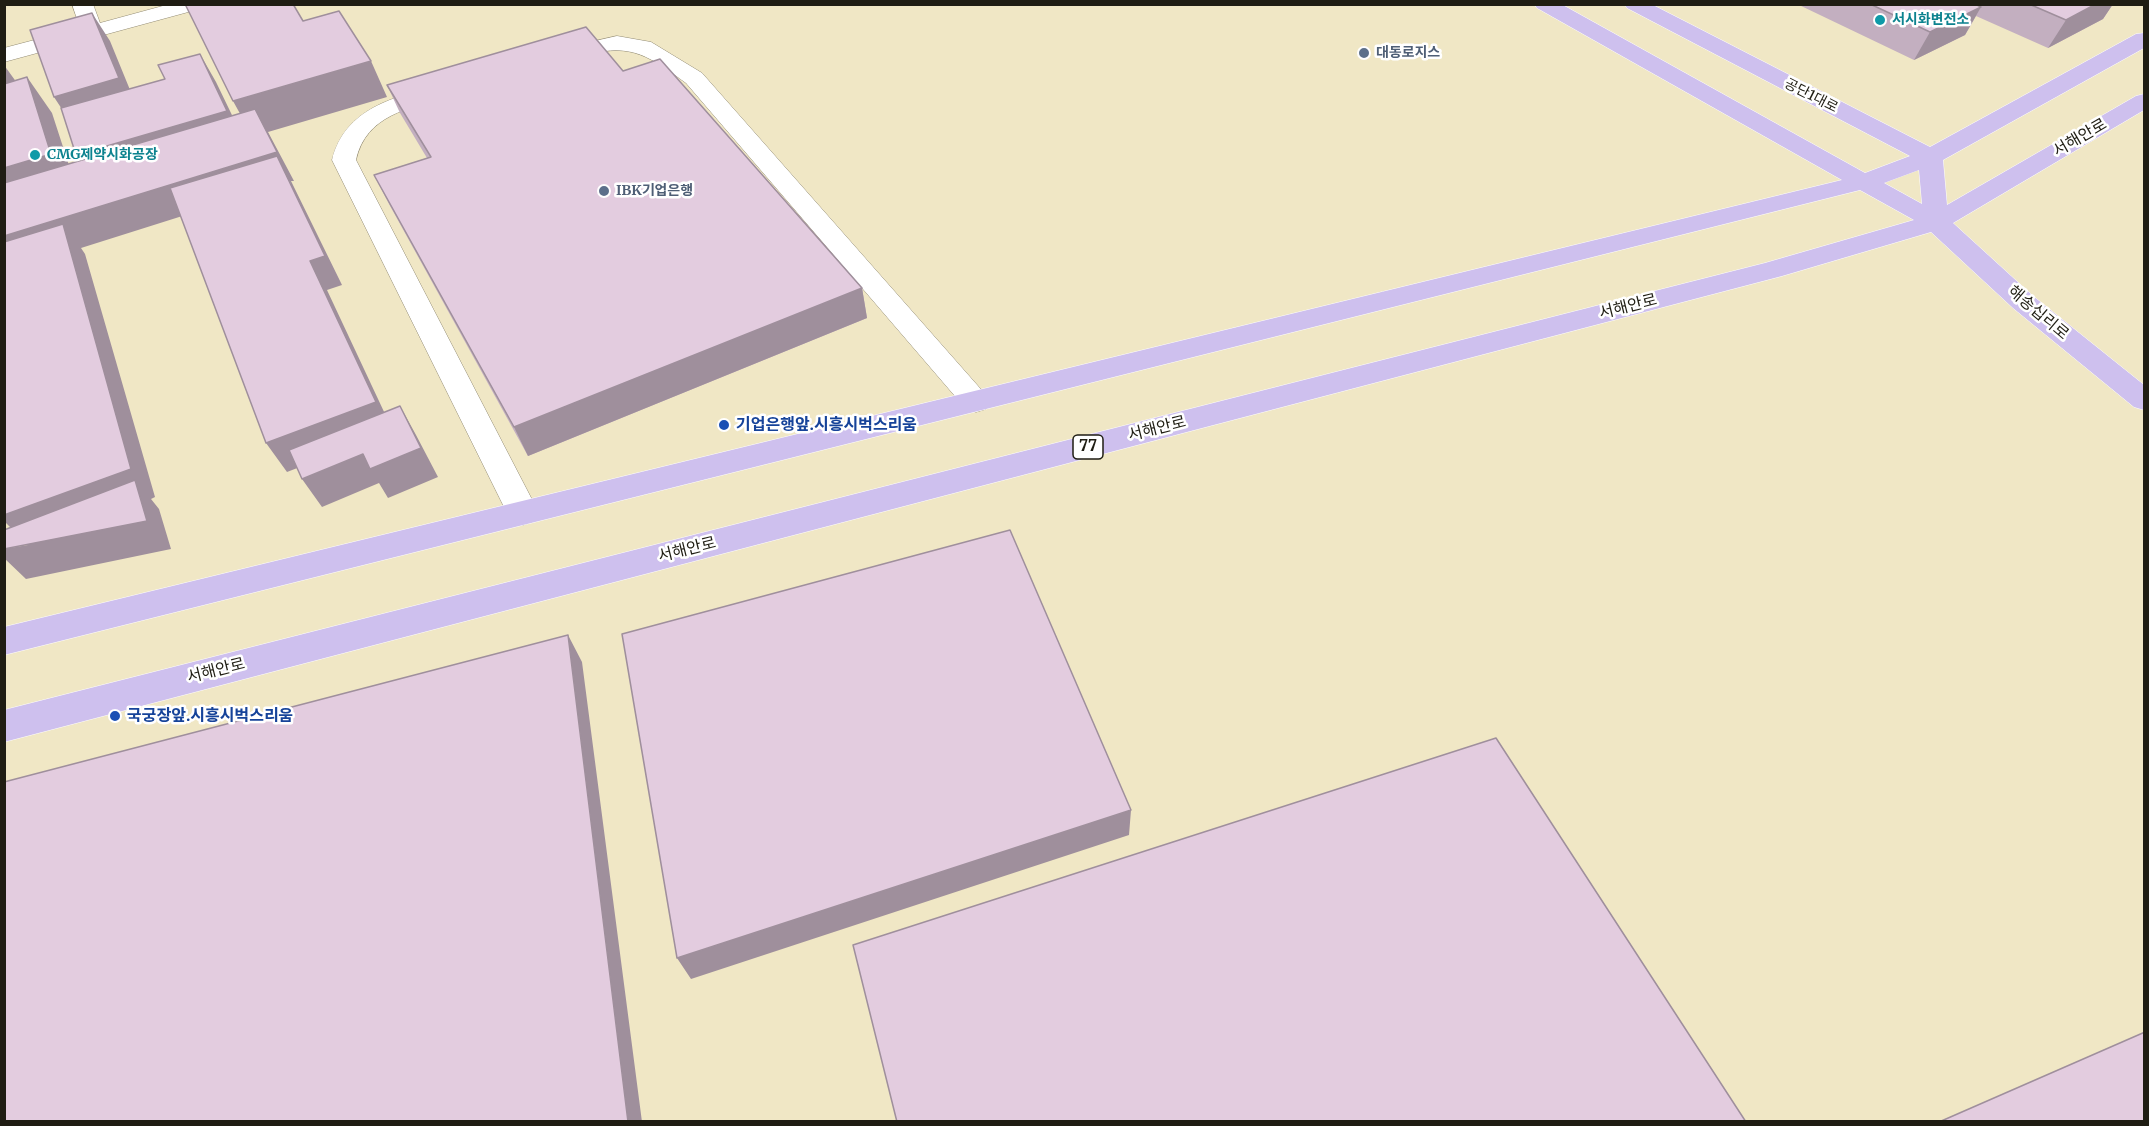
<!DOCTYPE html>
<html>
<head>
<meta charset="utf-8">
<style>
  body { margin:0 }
  #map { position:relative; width:2149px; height:1126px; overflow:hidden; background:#f8f1d7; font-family:Merriweather,serif }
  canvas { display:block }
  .frame { position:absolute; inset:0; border:6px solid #1f1d13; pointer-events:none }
</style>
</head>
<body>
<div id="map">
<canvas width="2149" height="1126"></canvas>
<div class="frame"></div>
</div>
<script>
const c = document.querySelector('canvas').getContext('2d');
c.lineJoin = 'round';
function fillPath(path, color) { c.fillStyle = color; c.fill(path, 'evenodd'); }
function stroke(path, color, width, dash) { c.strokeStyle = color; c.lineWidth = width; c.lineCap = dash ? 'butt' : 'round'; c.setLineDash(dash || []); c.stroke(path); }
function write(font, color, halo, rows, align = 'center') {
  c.font = font + ' Merriweather,"Noto Sans KR",serif'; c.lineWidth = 5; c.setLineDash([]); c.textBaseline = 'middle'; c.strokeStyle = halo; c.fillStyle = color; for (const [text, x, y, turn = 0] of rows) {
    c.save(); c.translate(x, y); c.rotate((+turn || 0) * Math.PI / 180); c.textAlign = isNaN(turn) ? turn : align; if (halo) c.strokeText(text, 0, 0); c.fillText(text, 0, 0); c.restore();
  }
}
fillPath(new Path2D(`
  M5,5H2144V1121L5,1122Z`), '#f0e7c5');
const minor = new Path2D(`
  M72,4H93L100,23L170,4H206L203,8L4,62V48L80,28Z
  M617,36L651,42L702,73L986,395L991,402L986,409L976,412L966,409L686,83C651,58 632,42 588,55C575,58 564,64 551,61L548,56L551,51Z
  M440,85L448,87L452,92L448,97C409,108 366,115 356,160L539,513L534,521L523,525L512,521L507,513L332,160C345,108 394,97 440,85Z`);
const major = new Path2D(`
  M1534,4H1561L1865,173L1910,156L1627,8L1624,4H1651L1930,147L2136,34L2144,33V48L1943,160L1947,205L2136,96L2144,94V110L1953,223L2033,296L2144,385V410L2134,407L2013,308L1931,232L1782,276L4,742V710L1765,263L1914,220L1860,190L4,655V627L1842,180L1537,8ZM1919,170L1922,204L1884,183Z`);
stroke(minor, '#948d76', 1);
stroke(major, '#fff', 1);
fillPath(minor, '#fff');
fillPath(major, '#cec0ee');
fillPath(new Path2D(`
  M1797,4H2113L2103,19L2048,48L1976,16L1965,35L1914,60Z
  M623,71L862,288L867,318L528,456L389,204L374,175L427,158L400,113L387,85Z`), '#c3afc0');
fillPath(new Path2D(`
  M2096,4H2113L2103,19L2048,48L2066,20Z
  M1981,7L1965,35L1914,60L1930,32Z
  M92,13L110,41L137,107L73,126L54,97Z
  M200,54L216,82L244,140L97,184L76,155Z
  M371,61L387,97L268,132L294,181H291L342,285L327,290L393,431L287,472L266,443L310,261L290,182L81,248L85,254L155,497L151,499L159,509L171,549L26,579L4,558V549L28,545L4,521V236L253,137L233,101Z
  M4,65L17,83L4,86Z
  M27,77L52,113L77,190L4,212V168Z
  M862,288L867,318L528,456L514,427Z
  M400,406L416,435L438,477L388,498L379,483L322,507L302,479L363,454Z
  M568,635L582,662L642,1122H628Z
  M1131,810L1129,835L691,979L677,958Z`), '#9f8f9c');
const building = new Path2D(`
  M185,4H293L303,21L339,11L371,61L233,101Z
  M1870,4H1975L1981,7L1930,32Z
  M2029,4H2096L2066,20Z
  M92,13L119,78L54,97L30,30Z
  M586,27L623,71L660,59L862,288L514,427L374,175L431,157L387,85Z
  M200,54L227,111L76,155L61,108L165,79L158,65Z
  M27,77L51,154L4,168V84Z
  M255,109L277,152L4,236V183Z
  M277,156L325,256L310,261L376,402L266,443L170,188Z
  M63,224L131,469L4,515V242Z
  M400,406L421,448L370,469L363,454L302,479L289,450Z
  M135,480L147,521L4,549V530Z
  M1010,530L1131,810L677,958L622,634Z
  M568,635L628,1122H4V782Z
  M1496,738L1746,1122H897L853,945Z
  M2145,1032V1122H1939Z`);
fillPath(building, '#e3ccdf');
stroke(building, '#9f8f9c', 1.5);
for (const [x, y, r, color] of [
  [1880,20,6,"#0f9aa8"],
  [1364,53,6,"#5c6f8a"],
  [35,155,6,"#0f9aa8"],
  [604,191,6,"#5c6f8a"],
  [724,425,6,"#1a4fb4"],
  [115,716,6,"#1a4fb4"]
]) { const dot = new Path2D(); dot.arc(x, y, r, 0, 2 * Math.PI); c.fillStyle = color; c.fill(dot); stroke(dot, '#fff', 2); }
write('bold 14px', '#0d838f', '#fff', [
  ["서시화변전소",1892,20],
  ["CMG제약시화공장",47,155]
], 'left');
write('bold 14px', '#4e5e75', '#fff', [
  ["대동로지스",1376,53],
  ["IBK기업은행",616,191]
], 'left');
write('14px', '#1f1d13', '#fff', [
  ["공단1대로",1811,96,27]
]);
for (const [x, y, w] of [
  [1088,447,30]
]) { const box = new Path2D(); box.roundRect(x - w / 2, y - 12, w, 24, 4.5); c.fillStyle = '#fff'; c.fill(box); stroke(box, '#1f1d13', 1.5); }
write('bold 15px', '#1f1d13', null, [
  ["77",1088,447]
]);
write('16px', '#1f1d13', '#fff', [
  ["서해안로",2080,138,-30],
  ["서해안로",1628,307,-14],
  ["해송십리로",2038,313,40],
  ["서해안로",1157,429,-14],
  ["서해안로",687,550,-14],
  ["서해안로",216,671,-14]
]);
write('bold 16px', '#164399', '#fff', [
  ["기업은행앞.시흥시벅스리움",736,425],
  ["국궁장앞.시흥시벅스리움",127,716]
], 'left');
</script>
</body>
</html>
